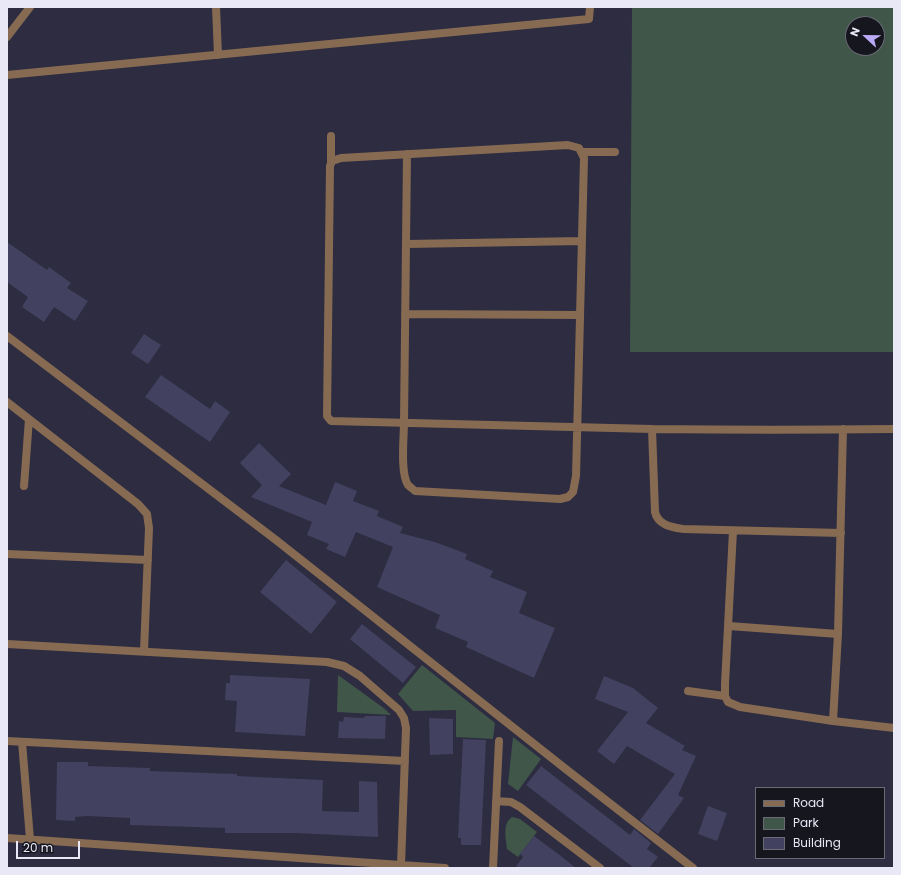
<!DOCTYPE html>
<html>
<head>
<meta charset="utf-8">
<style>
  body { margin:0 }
  #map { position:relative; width:901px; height:875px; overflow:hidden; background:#2d2c41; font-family:Poppins,sans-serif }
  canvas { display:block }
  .frame { position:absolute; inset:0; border:8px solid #e8e8f6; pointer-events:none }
  .legend { position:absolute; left:755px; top:787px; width:130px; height:72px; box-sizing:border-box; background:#16161f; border:1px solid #6a6a75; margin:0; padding:5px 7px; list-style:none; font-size:12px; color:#e8e8f6 }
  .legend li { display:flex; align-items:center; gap:8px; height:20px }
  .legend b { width:20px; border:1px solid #6a6a75 }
  .north { position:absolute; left:845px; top:16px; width:40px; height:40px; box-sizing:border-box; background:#16161f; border:1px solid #6a6a75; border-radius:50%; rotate:292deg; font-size:11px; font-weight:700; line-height:16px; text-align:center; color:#e8e8f6 }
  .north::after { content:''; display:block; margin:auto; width:14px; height:18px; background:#bbaaf6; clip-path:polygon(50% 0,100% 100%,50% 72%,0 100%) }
  .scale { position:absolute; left:16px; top:841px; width:64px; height:18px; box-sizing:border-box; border:2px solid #e8e8f6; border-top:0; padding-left:5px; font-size:12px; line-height:14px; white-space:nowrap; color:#e8e8f6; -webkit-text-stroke:3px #16161f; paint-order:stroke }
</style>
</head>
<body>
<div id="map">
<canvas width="901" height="875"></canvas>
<div class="frame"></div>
<ul class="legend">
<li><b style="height:5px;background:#866b52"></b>Road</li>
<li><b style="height:11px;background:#3f5649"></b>Park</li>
<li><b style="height:11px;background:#42415f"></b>Building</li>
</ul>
<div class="north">N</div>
<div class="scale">20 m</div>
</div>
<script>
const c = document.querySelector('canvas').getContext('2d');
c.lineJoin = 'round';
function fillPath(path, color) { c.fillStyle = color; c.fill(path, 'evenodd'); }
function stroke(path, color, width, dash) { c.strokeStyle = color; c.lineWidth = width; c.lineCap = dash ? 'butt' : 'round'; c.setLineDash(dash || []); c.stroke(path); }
fillPath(new Path2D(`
  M632,7H894V352H630ZM853,24H877V48H853Z
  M422,665L495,723L493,739L456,737V710L413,711L398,694Z
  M338,675L385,709L391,715L337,712Z
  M513,737L541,759L518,791L508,784Z
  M512,817L520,819L537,832L518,857L507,849C506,838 502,824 512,817Z`), '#3f5649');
fillPath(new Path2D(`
  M7,242L47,270L49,267L71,283L67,288L88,301L75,321L54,307L44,322L22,307L28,297L7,282Z
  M144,334L161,345L148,364L131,353Z
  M161,375L210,409L215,401L230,412L210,442L145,397Z
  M259,443L291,474L279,486L326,505L335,482L357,491L353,501L379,511L377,516L403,527L400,533L435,542L467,554L465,559L493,571L490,577L527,592L519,613L555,628L534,678L466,647L468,642L435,628L440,615L377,587L393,547L356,532L345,557L326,549L329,544L307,535L312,522L251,497L262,485L240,463Z
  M286,560L337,602L311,634L260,592Z
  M362,624L416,667L403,683L350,639Z
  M230,675L310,679L305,736L235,732L237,701L225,700L226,683H230Z
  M604,676L633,688L658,708L646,723L685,746L682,750L696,756L678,795L684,798L658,834L640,820L675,774L627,746L614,764L597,751L628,712L595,699Z
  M365,716H386L385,739L338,738L339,721L343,722L344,717L364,718Z
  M429,718L453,719V754L430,755Z
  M463,739L486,740L481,845H461V838H458Z
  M57,762H88V766L150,768V771L237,774V776L323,780L322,811L359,812V781L377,782L378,837L295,833H225V828L130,825V818L87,816L75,817V821L56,820Z
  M541,766L630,835L634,829L651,843L647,849L658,857L649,868H634L526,785Z
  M708,806L727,813L717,841L698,834Z
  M534,836L557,853L576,868H515L523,857L520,854Z`), '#42415f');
stroke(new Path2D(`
  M216,7L218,55
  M7,37L30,7
  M7,75L589,19L590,7
  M582,152H615
  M407,154L404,422C404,437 400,473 408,485C410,487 413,489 415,491L560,499L568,497L573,492L576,476L584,158L579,148L568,145L341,158L332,161L330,166L327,416L331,421C438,423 545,427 652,429C733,430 813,430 894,429
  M331,163V136
  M406,244L582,241
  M405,314L580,315
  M7,336L276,540L567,770L693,868
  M7,402L138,504L147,514L149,528L144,651
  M652,429L655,512C658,525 671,527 683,529L841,533
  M24,486L29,419
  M733,531L725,684V696L728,702L740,707L833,721L894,728
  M7,554L148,560
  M729,626L838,634
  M7,644L327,662L344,666L360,676L399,710L404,718L406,728L401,865
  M688,691L725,696
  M833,721L838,634L843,429
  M7,741L405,761
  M22,742L30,839
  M496,801L511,802L520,807L600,868
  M7,838L445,868
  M493,868L499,741`), '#866b52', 8);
</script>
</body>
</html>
